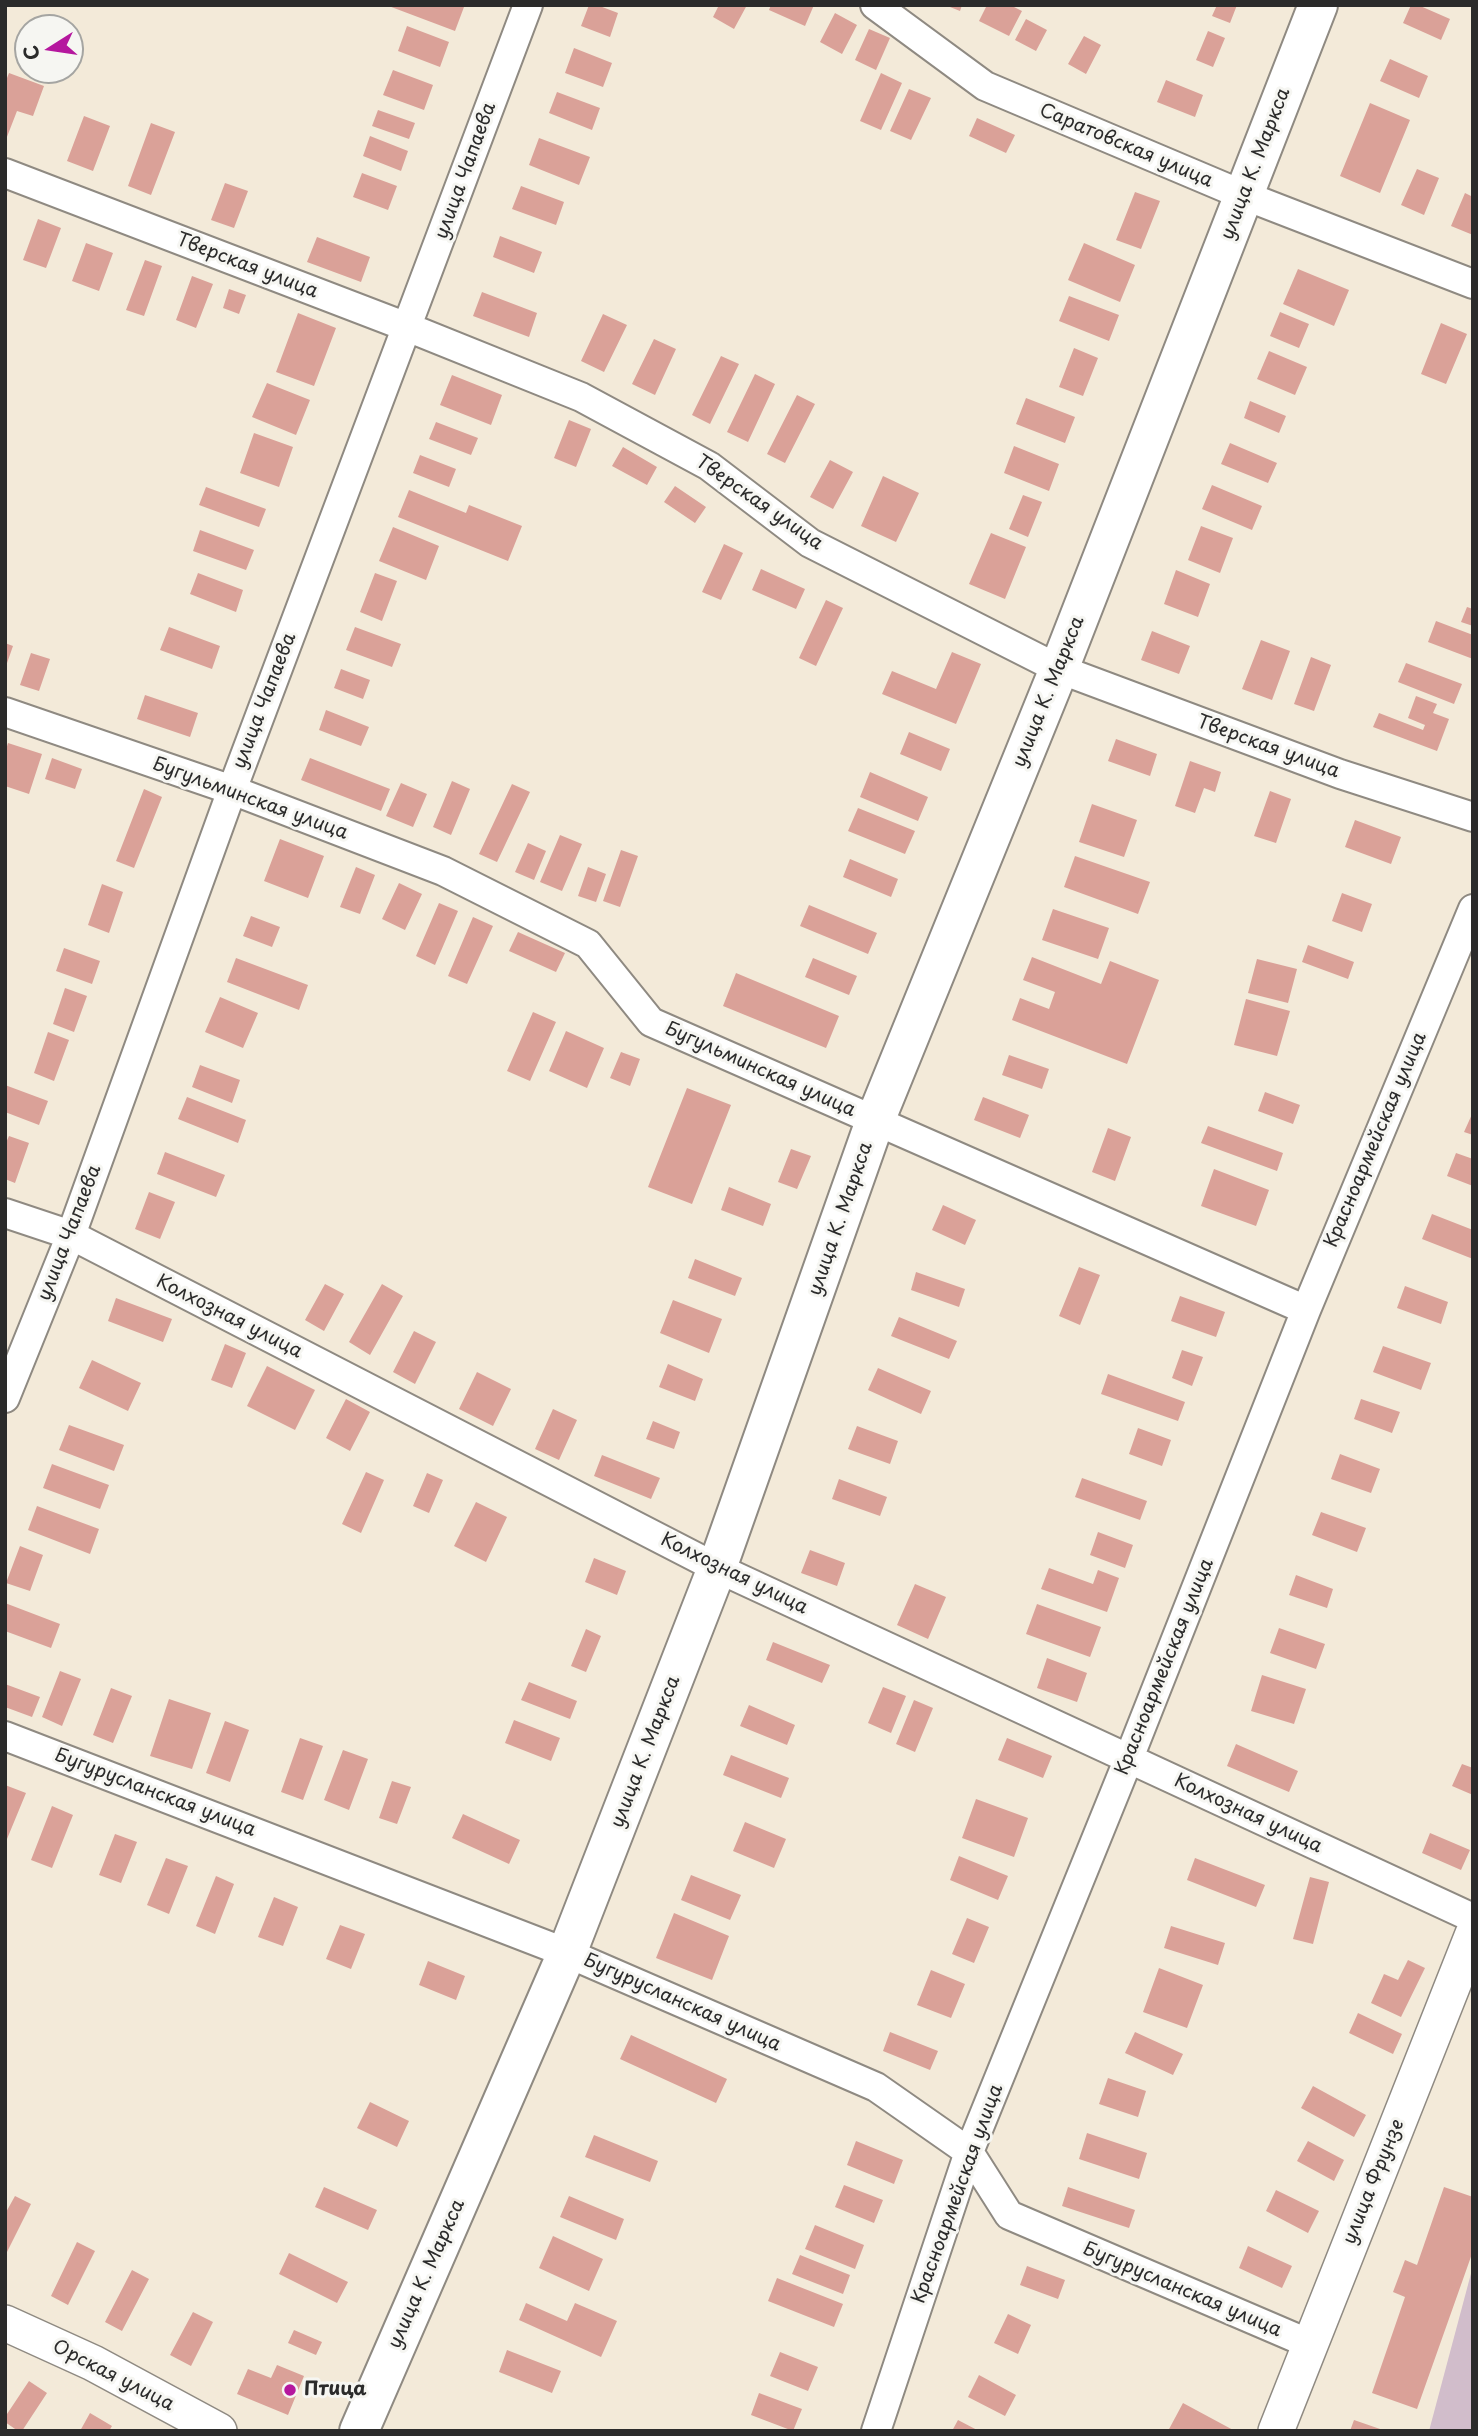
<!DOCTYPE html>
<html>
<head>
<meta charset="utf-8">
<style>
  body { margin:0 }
  #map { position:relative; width:1478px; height:2436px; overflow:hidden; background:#f3ead9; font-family:"Playpen Sans",sans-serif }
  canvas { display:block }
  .frame { position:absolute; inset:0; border:7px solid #2b2b2b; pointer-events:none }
  .north { position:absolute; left:14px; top:14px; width:70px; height:70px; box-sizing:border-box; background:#f6f6f2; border:2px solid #a5a5a2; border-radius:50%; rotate:258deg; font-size:19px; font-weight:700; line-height:28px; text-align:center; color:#2b2b2b }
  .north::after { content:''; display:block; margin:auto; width:24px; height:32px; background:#b5179e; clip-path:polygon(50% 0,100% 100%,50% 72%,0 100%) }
</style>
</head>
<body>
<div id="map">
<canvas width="1478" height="2436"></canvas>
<div class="frame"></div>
<div class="north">С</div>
</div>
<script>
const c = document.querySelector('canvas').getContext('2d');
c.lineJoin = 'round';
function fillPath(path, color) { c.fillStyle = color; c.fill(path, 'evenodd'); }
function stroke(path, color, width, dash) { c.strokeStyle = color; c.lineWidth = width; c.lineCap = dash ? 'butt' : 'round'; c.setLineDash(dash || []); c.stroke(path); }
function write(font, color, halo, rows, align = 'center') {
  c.font = font + ' "Playpen Sans",sans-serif'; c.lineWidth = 6; c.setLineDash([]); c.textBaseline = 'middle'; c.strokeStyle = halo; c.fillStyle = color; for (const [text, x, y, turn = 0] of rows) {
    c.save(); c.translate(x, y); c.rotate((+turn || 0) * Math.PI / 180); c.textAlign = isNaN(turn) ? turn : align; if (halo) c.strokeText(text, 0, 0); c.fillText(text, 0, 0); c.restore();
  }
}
fillPath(new Path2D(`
  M1473,2266V2431H1429Z`), '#d1bdcb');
fillPath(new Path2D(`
  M386,5H460L464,7L455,31Z
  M589,5H597L618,13L610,37L581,26Z
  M719,5H747L734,29L713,17Z
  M771,5H814L805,26L769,10Z
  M945,5H962L960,11Z
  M987,5H1010L1022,11L1009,36L979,21Z
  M1217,5H1237L1230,23L1212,16Z
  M1411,5H1418L1450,19L1441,40L1403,23Z
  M835,13L857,25L842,54L820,42Z
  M1026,19L1047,30L1036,51L1015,40Z
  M407,26L449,42L440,67L398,51Z
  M869,29L890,38L876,70L855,60Z
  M1208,31L1225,38L1213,67L1196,60Z
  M1084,36L1101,45L1086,74L1068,64Z
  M574,48L612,63L603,87L565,73Z
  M1390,59L1428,76L1419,98L1380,81Z
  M393,70L433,85L424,110L383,95Z
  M9,73L44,86L33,116L17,111L5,142V83Z
  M881,73L902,83L881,130L860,121Z
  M1166,80L1203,95L1195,117L1157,102Z
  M909,89L931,98L911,140L890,131Z
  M557,92L600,108L592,130L549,113Z
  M1370,103L1410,120L1380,193L1340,176Z
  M378,110L415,123L409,139L372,126Z
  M84,116L110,126L93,171L67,161Z
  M977,118L1015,135L1006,153L969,136Z
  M151,123L175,132L151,195L128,186Z
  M370,136L408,151L401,171L363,156Z
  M539,138L590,157L579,185L529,165Z
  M1417,169L1439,178L1424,215L1401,205Z
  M362,173L397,186L388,210L353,197Z
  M225,183L248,191L234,228L211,220Z
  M521,186L564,202L556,225L512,209Z
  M1135,192L1160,201L1141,249L1116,240Z
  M1465,193L1473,197V235L1451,226Z
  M38,219L61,228L46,268L23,260Z
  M500,236L542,252L534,273L493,257Z
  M317,237L370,257L361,282L307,262Z
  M86,243L113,253L99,291L72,281Z
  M1084,243L1135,265L1120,302L1068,280Z
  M145,260L162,266L144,316L126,310Z
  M1298,269L1349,290L1334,326L1283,304Z
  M192,276L213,284L196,328L176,320Z
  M229,289L246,295L239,314L223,308Z
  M482,292L537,313L529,337L473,316Z
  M1069,296L1119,315L1109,341L1059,321Z
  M1280,312L1309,324L1299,348L1270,336Z
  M298,313L336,328L314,386L276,372Z
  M603,314L627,325L604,372L581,361Z
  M1441,323L1467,334L1446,384L1421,374Z
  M654,339L676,349L655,395L632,384Z
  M1074,348L1098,358L1083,396L1059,387Z
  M1269,351L1307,367L1295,395L1257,379Z
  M721,356L739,364L710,424L692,415Z
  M755,374L775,384L748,442L727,432Z
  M452,375L502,395L491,425L440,405Z
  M267,383L310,400L296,435L252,417Z
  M797,395L815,404L785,463L767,454Z
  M1026,398L1075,417L1065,443L1016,424Z
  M1250,401L1286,416L1279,433L1244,418Z
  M569,420L591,429L576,467L554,458Z
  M436,422L478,438L471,455L429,439Z
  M254,433L293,447L279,487L240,473Z
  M1230,443L1277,463L1268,483L1221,464Z
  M1014,446L1059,464L1049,491L1004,473Z
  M623,447L657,467L647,485L612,466Z
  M420,455L456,469L449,487L413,473Z
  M830,460L853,472L833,509L810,497Z
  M883,476L919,493L896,542L861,526Z
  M1212,485L1262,506L1252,530L1202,509Z
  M675,486L706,507L695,523L664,502Z
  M206,487L266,509L259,527L199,505Z
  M409,490L466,513L469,505L522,526L508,561L398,517Z
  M1023,495L1042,502L1028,537L1009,529Z
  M1201,526L1233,538L1220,573L1188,560Z
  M393,527L439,546L426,580L379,561Z
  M200,530L254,550L246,570L193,551Z
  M991,533L1026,547L1005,599L969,584Z
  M724,544L743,553L721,600L702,592Z
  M761,569L805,589L796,609L752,590Z
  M1176,570L1210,584L1198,617L1164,604Z
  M198,573L243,590L236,612L190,594Z
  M375,573L397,581L382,621L360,612Z
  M826,600L843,608L816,666L799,658Z
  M1467,607L1473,609V626L1461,622Z
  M1436,621L1473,635V659L1428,642Z
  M169,627L220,646L212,669L160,650Z
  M355,627L401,644L392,667L346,650Z
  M1152,631L1190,646L1179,674L1141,660Z
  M1261,640L1290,651L1272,700L1242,689Z
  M5,643L13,646L6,666H5Z
  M952,652L981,664L956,724L882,694L892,671L936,689Z
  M31,653L50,659L39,691L20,685Z
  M1311,657L1331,665L1314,711L1294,704Z
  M1406,663L1462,684L1454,704L1398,682Z
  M341,669L370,680L363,699L334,688Z
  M145,695L198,713L190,737L137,719Z
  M1416,696L1437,704L1433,713L1449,719L1437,751L1373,727L1379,713L1423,730L1425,725L1408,718Z
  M326,710L369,727L361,746L319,730Z
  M909,732L950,749L941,771L900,754Z
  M1116,739L1157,754L1150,776L1108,761Z
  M8,743L42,754L29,794L5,786V753Z
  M52,758L82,769L75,789L45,779Z
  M310,758L390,789L381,811L301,780Z
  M1190,761L1221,772L1215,792L1204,788L1195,813L1175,806Z
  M870,772L928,797L918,821L860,797Z
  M452,781L470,789L451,835L433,827Z
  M401,783L427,794L413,827L386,816Z
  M512,784L530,792L497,862L479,854Z
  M144,789L162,797L134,868L116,861Z
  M1270,791L1291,799L1276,843L1254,836Z
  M1092,804L1137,820L1124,857L1079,842Z
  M858,808L915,831L905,854L848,831Z
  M1355,820L1401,837L1391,864L1345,847Z
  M560,835L582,844L562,891L540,882Z
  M280,839L324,856L308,898L264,881Z
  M528,843L546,851L534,880L515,872Z
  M621,850L638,856L620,907L603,901Z
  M1075,856L1150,882L1138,914L1064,887Z
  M850,859L898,879L891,897L843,877Z
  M356,867L375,875L360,914L340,907Z
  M588,867L606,874L596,902L578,896Z
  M399,883L422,894L405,930L382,919Z
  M102,884L123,892L109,933L88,925Z
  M1342,893L1372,904L1362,932L1332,921Z
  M439,903L458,911L435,965L416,956Z
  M809,905L877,933L868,954L800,926Z
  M1053,909L1109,928L1098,959L1042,940Z
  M251,916L280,927L272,947L243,936Z
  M473,917L493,926L467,984L448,976Z
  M518,932L565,953L556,972L509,951Z
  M1308,945L1354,962L1348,979L1302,962Z
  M64,948L100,961L92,984L56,971Z
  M1032,957L1101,984L1110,961L1159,980L1127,1064L1012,1020L1020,998L1049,1009L1055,992L1023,980Z
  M236,958L308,985L299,1010L227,982Z
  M813,958L857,976L849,995L805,977Z
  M1257,959L1297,969L1288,1003L1248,993Z
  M736,973L839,1016L826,1048L723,1006Z
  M65,988L87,996L74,1032L53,1024Z
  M220,997L258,1013L243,1048L205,1032Z
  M1246,999L1290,1011L1277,1056L1234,1045Z
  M533,1012L556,1022L530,1081L507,1071Z
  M566,1031L604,1048L587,1088L549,1071Z
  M48,1032L69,1040L54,1081L34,1073Z
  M621,1052L640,1059L630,1086L610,1078Z
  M1009,1055L1049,1069L1042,1089L1002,1075Z
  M200,1065L240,1080L232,1103L192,1087Z
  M5,1085L48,1101L39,1125L5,1112Z
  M687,1088L731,1105L692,1204L648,1187Z
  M1265,1092L1300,1105L1293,1124L1258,1111Z
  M187,1097L246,1120L238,1143L178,1119Z
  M983,1097L1029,1115L1020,1138L974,1120Z
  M1473,1112V1135L1464,1132Z
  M1208,1126L1283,1153L1277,1171L1201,1143Z
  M1108,1128L1131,1137L1115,1181L1092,1172Z
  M9,1136L29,1143L15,1183L5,1179V1145Z
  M791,1149L811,1156L797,1189L778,1182Z
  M165,1152L225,1175L216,1197L157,1174Z
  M1456,1153L1473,1159V1186L1447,1176Z
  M1214,1169L1269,1190L1256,1226L1201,1206Z
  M729,1187L771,1204L763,1226L721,1210Z
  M149,1192L175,1202L160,1239L135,1229Z
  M943,1205L976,1220L965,1245L932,1230Z
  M1432,1214L1473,1230V1259L1422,1239Z
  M695,1259L742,1278L735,1296L688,1278Z
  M1079,1267L1100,1275L1080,1325L1059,1316Z
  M916,1272L965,1289L959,1307L911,1290Z
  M325,1284L344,1294L324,1331L305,1320Z
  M382,1284L403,1296L370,1355L349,1342Z
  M1405,1286L1448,1302L1441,1324L1397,1308Z
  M1180,1296L1225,1312L1216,1337L1171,1321Z
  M116,1298L172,1319L163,1342L108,1321Z
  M673,1300L722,1319L709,1353L660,1333Z
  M899,1317L957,1341L949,1359L891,1336Z
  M414,1331L436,1342L415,1384L393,1372Z
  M225,1344L246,1353L232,1388L211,1380Z
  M1383,1346L1431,1363L1421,1390L1373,1372Z
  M1182,1350L1203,1357L1192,1386L1172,1378Z
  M92,1360L141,1383L128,1411L79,1388Z
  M668,1364L703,1379L695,1401L659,1387Z
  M267,1366L315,1390L295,1430L247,1406Z
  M878,1368L931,1391L921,1414L868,1390Z
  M477,1372L511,1389L493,1426L459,1409Z
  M1108,1374L1185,1402L1178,1421L1101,1394Z
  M346,1399L370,1412L350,1451L326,1438Z
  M1361,1399L1400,1412L1392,1433L1354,1419Z
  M553,1409L577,1420L559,1460L535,1449Z
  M653,1421L680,1432L674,1449L646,1439Z
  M69,1425L124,1445L114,1471L59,1450Z
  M857,1426L898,1441L890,1464L848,1449Z
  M1138,1428L1171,1440L1162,1466L1129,1454Z
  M1340,1454L1380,1469L1371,1493L1331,1479Z
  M602,1455L660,1478L651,1499L594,1476Z
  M52,1464L109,1485L100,1509L43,1488Z
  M366,1472L384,1480L361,1533L342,1524Z
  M427,1473L443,1480L429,1513L413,1506Z
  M1082,1478L1147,1501L1140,1520L1075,1497Z
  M839,1479L887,1497L880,1516L832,1499Z
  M476,1502L507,1517L486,1562L454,1546Z
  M37,1506L99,1529L90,1554L28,1530Z
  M1321,1512L1366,1528L1357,1552L1312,1535Z
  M1098,1532L1133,1545L1125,1568L1090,1555Z
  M20,1546L43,1555L30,1591L6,1583Z
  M810,1550L845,1563L837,1586L801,1573Z
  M594,1558L626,1571L617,1595L585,1582Z
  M1049,1568L1093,1584L1098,1570L1119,1578L1107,1612L1041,1589Z
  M1296,1575L1333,1589L1327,1608L1289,1595Z
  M915,1584L946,1597L928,1639L897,1625Z
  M5,1603L60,1624L51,1648L5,1631Z
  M1037,1604L1101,1627L1090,1657L1026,1634Z
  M1279,1628L1325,1644L1316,1669L1270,1653Z
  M586,1629L601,1636L586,1672L571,1666Z
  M773,1642L830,1665L822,1683L766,1660Z
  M1047,1658L1087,1673L1077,1702L1037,1688Z
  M60,1671L81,1679L62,1726L42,1717Z
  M1262,1675L1306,1689L1294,1724L1251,1711Z
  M529,1682L577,1701L570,1719L521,1700Z
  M5,1684L40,1697L32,1717L5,1707Z
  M883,1687L906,1696L891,1733L868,1723Z
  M111,1688L132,1696L113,1743L93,1735Z
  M169,1699L211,1713L192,1769L150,1756Z
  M914,1700L933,1708L915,1752L896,1744Z
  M749,1705L795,1725L787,1745L740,1726Z
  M514,1720L560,1738L551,1761L505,1743Z
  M225,1721L249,1730L230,1782L206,1773Z
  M300,1738L323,1746L303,1800L281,1792Z
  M1007,1738L1052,1756L1043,1778L998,1760Z
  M1236,1744L1298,1771L1289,1792L1227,1766Z
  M343,1750L368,1759L349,1810L324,1800Z
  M731,1755L789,1778L781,1798L723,1775Z
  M1462,1764L1473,1768V1795L1452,1786Z
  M392,1781L411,1787L397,1824L379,1818Z
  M5,1785L26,1793L7,1839L5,1838Z
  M976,1799L1028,1818L1014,1857L962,1838Z
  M52,1806L73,1815L52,1868L31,1860Z
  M463,1814L520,1840L509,1864L452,1838Z
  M745,1822L786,1839L774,1868L733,1851Z
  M1430,1833L1470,1850L1461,1870L1422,1853Z
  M115,1834L137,1842L121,1883L99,1875Z
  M959,1856L1008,1876L998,1900L950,1880Z
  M166,1858L188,1866L169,1914L147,1905Z
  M1195,1858L1265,1885L1256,1907L1187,1880Z
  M691,1875L741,1895L730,1920L681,1900Z
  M216,1876L234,1884L215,1934L196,1926Z
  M1310,1877L1329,1882L1313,1944L1293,1939Z
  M274,1897L298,1907L283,1946L258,1937Z
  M674,1913L729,1936L712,1980L656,1958Z
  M967,1918L989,1927L974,1963L952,1954Z
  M340,1925L365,1934L351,1969L326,1959Z
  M1171,1926L1225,1943L1218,1965L1164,1948Z
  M1408,1960L1425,1968L1401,2017L1371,2003L1384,1974L1398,1980Z
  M428,1961L465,1976L456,2000L419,1985Z
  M1159,1968L1203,1985L1187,2028L1143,2012Z
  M931,1970L965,1984L951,2018L917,2005Z
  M1358,2013L1402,2034L1393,2054L1349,2033Z
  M890,2032L938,2051L930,2070L883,2051Z
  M1135,2032L1183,2054L1173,2075L1125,2053Z
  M631,2035L727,2079L716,2103L620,2059Z
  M1108,2078L1146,2091L1138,2117L1099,2104Z
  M1313,2086L1366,2115L1354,2137L1301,2108Z
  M370,2102L409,2121L397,2147L357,2128Z
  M1087,2133L1147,2153L1139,2179L1079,2159Z
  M594,2135L658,2161L650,2182L585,2157Z
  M856,2141L903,2160L894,2184L847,2165Z
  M1308,2141L1344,2160L1334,2181L1297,2161Z
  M844,2185L883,2200L874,2223L835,2207Z
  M324,2187L377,2210L368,2230L315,2207Z
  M1068,2187L1135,2210L1129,2228L1062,2206Z
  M1444,2187L1473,2197V2251L1417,2409L1372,2393L1405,2297L1393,2292L1405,2260L1417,2265Z
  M1276,2190L1319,2211L1308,2233L1266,2211Z
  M15,2196L31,2204L5,2256V2214Z
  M569,2196L624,2219L616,2240L560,2217Z
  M815,2225L864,2245L855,2269L805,2249Z
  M553,2236L603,2259L589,2291L539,2268Z
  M77,2242L95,2251L68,2305L51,2296Z
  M1248,2246L1292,2266L1282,2288L1239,2268Z
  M289,2253L348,2282L337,2303L279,2274Z
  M800,2255L850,2275L843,2294L792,2274Z
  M1027,2266L1065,2280L1058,2299L1020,2285Z
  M132,2270L149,2279L122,2331L105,2322Z
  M777,2278L843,2304L834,2327L768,2301Z
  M526,2303L567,2321L575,2303L617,2321L601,2357L519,2320Z
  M193,2312L213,2322L191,2366L170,2355Z
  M1008,2314L1031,2325L1018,2354L994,2343Z
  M294,2330L322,2342L316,2355L288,2343Z
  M507,2350L561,2371L552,2393L499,2372Z
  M780,2352L818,2367L808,2391L770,2376Z
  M277,2365L304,2376L288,2415L237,2394L248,2369L271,2378Z
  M979,2375L1016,2395L1005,2416L968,2397Z
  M29,2381L47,2393L22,2431H18L5,2422V2417Z
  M759,2393L802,2409L793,2431L751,2415Z
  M1183,2403L1235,2431H1168Z
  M90,2413L112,2426L109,2431H80Z
  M958,2420L979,2431H952Z
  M1354,2420L1383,2430V2431H1350Z`), '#daa198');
const minor = new Path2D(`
  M875,5L985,86L1243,195L1473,284
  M5,173L407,327L581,397L709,466L810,543L1059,669L1340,774L1473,817
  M5,712L232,790L443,871L588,944L651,1022L1306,1310
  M5,1213L71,1235L717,1568L1473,1918
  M5,1398L71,1235L232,790L528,5
  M5,1736L567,1953L876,2087L969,2152L1009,2215L1310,2344
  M876,2431L969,2152L1129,1758L1306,1310L1473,909`);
const tertiary = new Path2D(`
  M5,2323L93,2363L219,2431
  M1276,2431L1473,1934`);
const secondary = new Path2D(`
  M359,2431L567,1953L717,1568L875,1121L1059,669L1318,5`);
stroke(minor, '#8f8a82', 32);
stroke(tertiary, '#8f8a82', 38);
stroke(secondary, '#8f8a82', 42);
stroke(minor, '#fff', 28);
stroke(tertiary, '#fff', 35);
stroke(secondary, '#fff', 38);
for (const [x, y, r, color] of [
  [290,2390,7,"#b5179e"]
]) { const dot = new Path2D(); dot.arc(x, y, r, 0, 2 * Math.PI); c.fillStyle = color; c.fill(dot); stroke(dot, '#f6f6f2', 2.5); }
write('19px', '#2b2b2b', '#f6f6f2', [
  ["Саратовская улица",1126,146,23],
  ["улица К. Маркса",1256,164,-69],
  ["улица Чапаева",466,171,-70],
  ["Тверская улица",247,266,21],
  ["Тверская улица",759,503,35],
  ["улица К. Маркса",1049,692,-68],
  ["улица Чапаева",265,701,-69],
  ["Тверская улица",1268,747,20],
  ["Бугульминская улица",250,799,20],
  ["Бугульминская улица",760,1070,24],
  ["Красноармейская улица",1376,1140,-67],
  ["улица К. Маркса",841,1219,-71],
  ["улица Чапаева",70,1233,-69],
  ["Колхозная улица",229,1317,27],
  ["Колхозная улица",734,1574,26],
  ["Красноармейская улица",1165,1667,-68],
  ["улица К. Маркса",646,1752,-69],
  ["Бугурусланская улица",155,1793,21],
  ["Колхозная улица",1248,1814,25],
  ["Бугурусланская улица",682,2003,24],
  ["улица Фрунзе",1374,2182,-68],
  ["Красноармейская улица",958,2194,-70],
  ["улица К. Маркса",427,2274,-66],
  ["Бугурусланская улица",1182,2290,23],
  ["Орская улица",113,2376,27]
]);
write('bold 19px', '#2b2b2b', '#f6f6f2', [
  ["Птица",304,2390]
], 'left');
</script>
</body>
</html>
